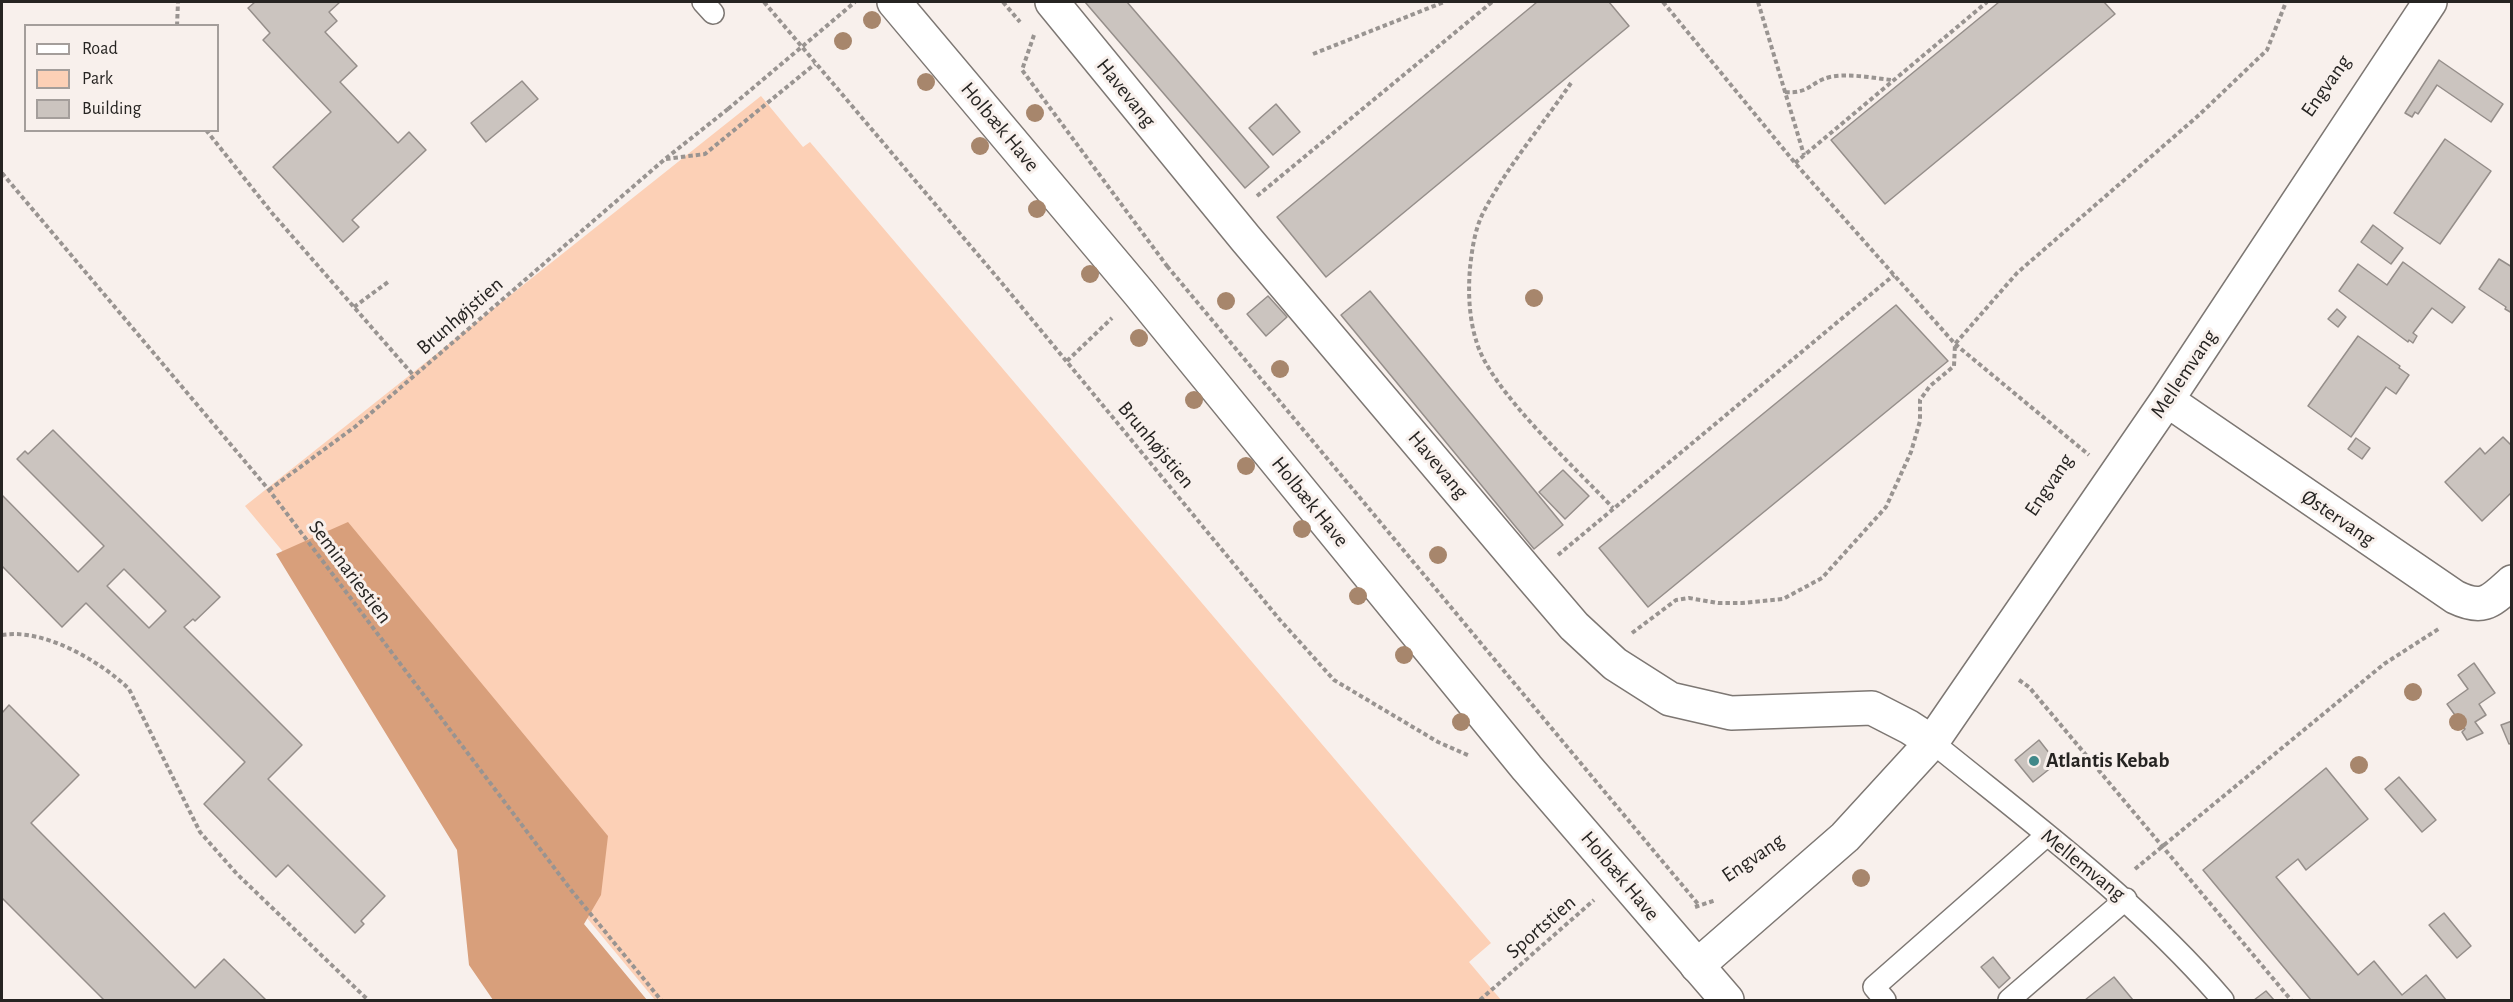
<!DOCTYPE html>
<html>
<head>
<meta charset="utf-8">
<style>
  body { margin:0 }
  #map { position:relative; width:2513px; height:1002px; overflow:hidden; background:#f8f0ec; font-family:"Alegreya Sans",sans-serif }
  canvas { display:block }
  .frame { position:absolute; inset:0; border:3px solid #262422; pointer-events:none }
  .legend { position:absolute; left:24px; top:24px; width:195px; height:108px; box-sizing:border-box; background:#f8f0ec; border:2px solid #a49e9b; margin:0; padding:8px 10px; list-style:none; font-size:18px; color:#262422 }
  .legend li { display:flex; align-items:center; gap:12px; height:30px }
  .legend b { width:30px; border:2px solid #a49e9b }
</style>
</head>
<body>
<div id="map">
<canvas width="2513" height="1002"></canvas>
<div class="frame"></div>
<ul class="legend">
<li><b style="height:8px;background:#fff"></b>Road</li>
<li><b style="height:16px;background:#fcd0b6"></b>Park</li>
<li><b style="height:16px;background:#cbc4bf"></b>Building</li>
</ul>
</div>
<script>
const c = document.querySelector('canvas').getContext('2d');
c.lineJoin = 'round';
function fillPath(path, color) { c.fillStyle = color; c.fill(path, 'evenodd'); }
function stroke(path, color, width, dash) { c.strokeStyle = color; c.lineWidth = width; c.lineCap = dash ? 'butt' : 'round'; c.setLineDash(dash || []); c.stroke(path); }
function write(font, color, halo, rows, align = 'center') {
  c.font = font + ' "Alegreya Sans",sans-serif'; c.lineWidth = 6; c.setLineDash([]); c.textBaseline = 'middle'; c.strokeStyle = halo; c.fillStyle = color; for (const [text, x, y, turn = 0] of rows) {
    c.save(); c.translate(x, y); c.rotate((+turn || 0) * Math.PI / 180); c.textAlign = isNaN(turn) ? turn : align; if (halo) c.strokeText(text, 0, 0); c.fillText(text, 0, 0); c.restore();
  }
}
fillPath(new Path2D(`
  M761,96L803,147L810,142L1491,943L1469,962L1501,1000H655L245,506Z`), '#fcd0b6');
fillPath(new Path2D(`
  M348,522L608,836L601,895L584,924L647,1000H493L469,965L457,850L276,554Z`), '#d89f7b');
const building = new Path2D(`
  M255,2H340L329,12L337,21L325,32L357,66L340,82L398,143L409,132L426,150L352,220L359,227L343,242L273,167L331,112L263,40L270,33L248,8Z
  M1085,2H1127L1269,167L1245,188Z
  M1537,2H1609L1629,26L1326,277L1277,217Z
  M1999,2H2104L2115,14L1885,204L1831,140Z
  M2439,60L2503,104L2491,122L2437,85L2418,114L2415,112L2412,117L2405,113Z
  M522,81L538,99L486,142L471,123Z
  M1276,104L1300,132L1273,155L1249,128Z
  M2445,139L2491,171L2440,244L2394,213Z
  M2373,225L2403,248L2391,264L2361,242Z
  M2499,259L2512,267V313L2505,309L2506,307L2479,289Z
  M2403,262L2465,307L2452,323L2432,308L2413,333L2417,336L2413,343L2409,340L2408,342L2339,291L2358,264L2387,285Z
  M1370,291L1563,525L1534,549L1341,315Z
  M1268,296L1287,317L1266,336L1247,314Z
  M1896,305L1948,361L1648,607L1599,548Z
  M2337,309L2346,317L2338,327L2328,319Z
  M2358,336L2400,366L2399,368L2409,375L2396,394L2386,387L2351,437L2308,406Z
  M53,430L220,597L195,621L193,619L184,627L302,745L268,779L385,896L361,921L364,924L355,933L288,865L276,877L204,804L245,762L86,603L62,627L2,566V495L78,572L104,546L17,459L25,451L28,454ZM124,569L166,611L149,628L107,586Z
  M2503,437L2512,446V492L2482,521L2445,482L2480,448L2485,454Z
  M2356,438L2370,448L2362,459L2348,449Z
  M1563,470L1589,496L1565,519L1539,492Z
  M2474,663L2495,693L2479,704L2486,715L2475,722L2483,733L2467,740L2462,732L2465,729L2447,704L2468,689L2458,675Z
  M9,705L79,775L31,823L195,988L224,959L266,1000H104L2,898V713Z
  M2512,721V743L2509,744L2501,725Z
  M2039,740L2057,763L2033,782L2015,760Z
  M2326,768L2368,819L2306,870L2298,859L2276,877L2358,975L2374,961L2402,995L2426,975L2446,1000H2311L2203,870Z
  M2399,777L2436,820L2422,832L2385,789Z
  M2444,913L2471,946L2457,958L2429,925Z
  M1993,957L2010,978L1999,988L1981,967Z
  M2114,977L2133,1000H2085Z
  M2266,991L2274,1000H2254Z`);
fillPath(building, '#cbc4bf');
stroke(building, '#958e8a', 1.5);
const service = new Path2D(`
  M703,2L713,13
  M1932,742C2033,824 2138,901 2223,1000
  M1885,1000L1874,987L2047,835
  M2009,1000L2126,899`);
const minor = new Path2D(`
  M1052,2L1246,239L1532,577L1574,626L1615,664L1670,699L1731,713L1872,708L1909,727L1932,742
  M2167,400L2455,597C2484,611 2491,601 2512,582
  M1697,966L1845,837L1932,742L2167,400L2430,2`);
const tertiary = new Path2D(`
  M894,2L1139,293L1527,768L1727,1000`);
stroke(service, '#7d7773', 24);
stroke(minor, '#7d7773', 36);
stroke(tertiary, '#7d7773', 36);
stroke(new Path2D(`
  M764,2L1001,282L1280,620L1334,680L1438,742L1470,756
  M1003,2L1020,22
  M1663,2L1795,163L1955,344L2089,455
  M1758,2L1804,155
  M177,26L178,2
  M1034,35L1022,70L1167,266L1166,267
  M1313,54L1444,2
  M1571,83C1543,124 1507,167 1484,211C1475,228 1472,249 1470,268C1468,291 1469,318 1476,340C1489,390 1577,469 1613,508
  M1785,92C1810,94 1810,82 1830,77C1850,73 1872,78 1892,80
  M206,130L272,213L414,376
  M666,159L705,154L815,64
  M1795,163L1987,2
  M2,173L269,490L571,890L661,1000
  M1257,196L1492,2
  M1167,266L1698,904
  M354,307L388,282
  M1067,361L1112,318
  M269,490L356,426L665,159L728,109
  M1558,555L1894,275
  M1632,633L1676,600L1689,598L1718,603H1742L1783,599L1822,578L1886,507L1911,452L1920,421V400L1930,386L1954,366L1955,344L2017,273L2199,115L2267,50L2286,2
  M2,635C44,628 100,661 129,689L200,832L237,874L368,1000
  M2019,680L2029,687L2291,1000
  M2135,869L2384,664L2440,628
  M1695,907L1716,900
  M1480,1000L1594,900`), '#999491', 4, [4.5, 3]);
stroke(service, '#fff', 21);
stroke(minor, '#fff', 33);
stroke(tertiary, '#fff', 33);
stroke(new Path2D(`
  M728,109L855,2`), '#999491', 4, [4.5, 3]);
c.fillStyle = '#a7866c';
for (const [x, y] of [
  [872,20],
  [843,41],
  [926,82],
  [1035,113],
  [980,146],
  [1037,209],
  [1090,274],
  [1534,298],
  [1226,301],
  [1139,338],
  [1280,369],
  [1194,400],
  [1246,466],
  [1302,529],
  [1438,555],
  [1358,596],
  [1404,655],
  [2413,692],
  [1461,722],
  [2458,722],
  [2359,765],
  [1861,878]
]) { c.beginPath(); c.arc(x, y, 9, 0, 2 * Math.PI); c.fill(); }
for (const [x, y, r, color] of [
  [2034,761,6,"#408889"]
]) { const dot = new Path2D(); dot.arc(x, y, r, 0, 2 * Math.PI); c.fillStyle = color; c.fill(dot); stroke(dot, '#f8f0ec', 2); }
write('21px', '#262422', '#f8f0ec', [
  ["Engvang",2326,86,-55],
  ["Havevang",1126,93,51],
  ["Holbæk Have",1000,127,50],
  ["Brunhøjstien",460,316,-41],
  ["Mellemvang",2184,374,-56],
  ["Brunhøjstien",1156,445,50],
  ["Havevang",1438,465,50],
  ["Engvang",2049,485,-56],
  ["Holbæk Have",1310,502,51],
  ["Østervang",2338,518,34],
  ["Seminariestien",350,572,53],
  ["Engvang",1753,858,-34],
  ["Mellemvang",2083,865,39],
  ["Holbæk Have",1620,876,50],
  ["Sportstien",1541,927,-41]
]);
write('bold 21px', '#262422', '#f8f0ec', [
  ["Atlantis Kebab",2046,761]
], 'left');
</script>
</body>
</html>
